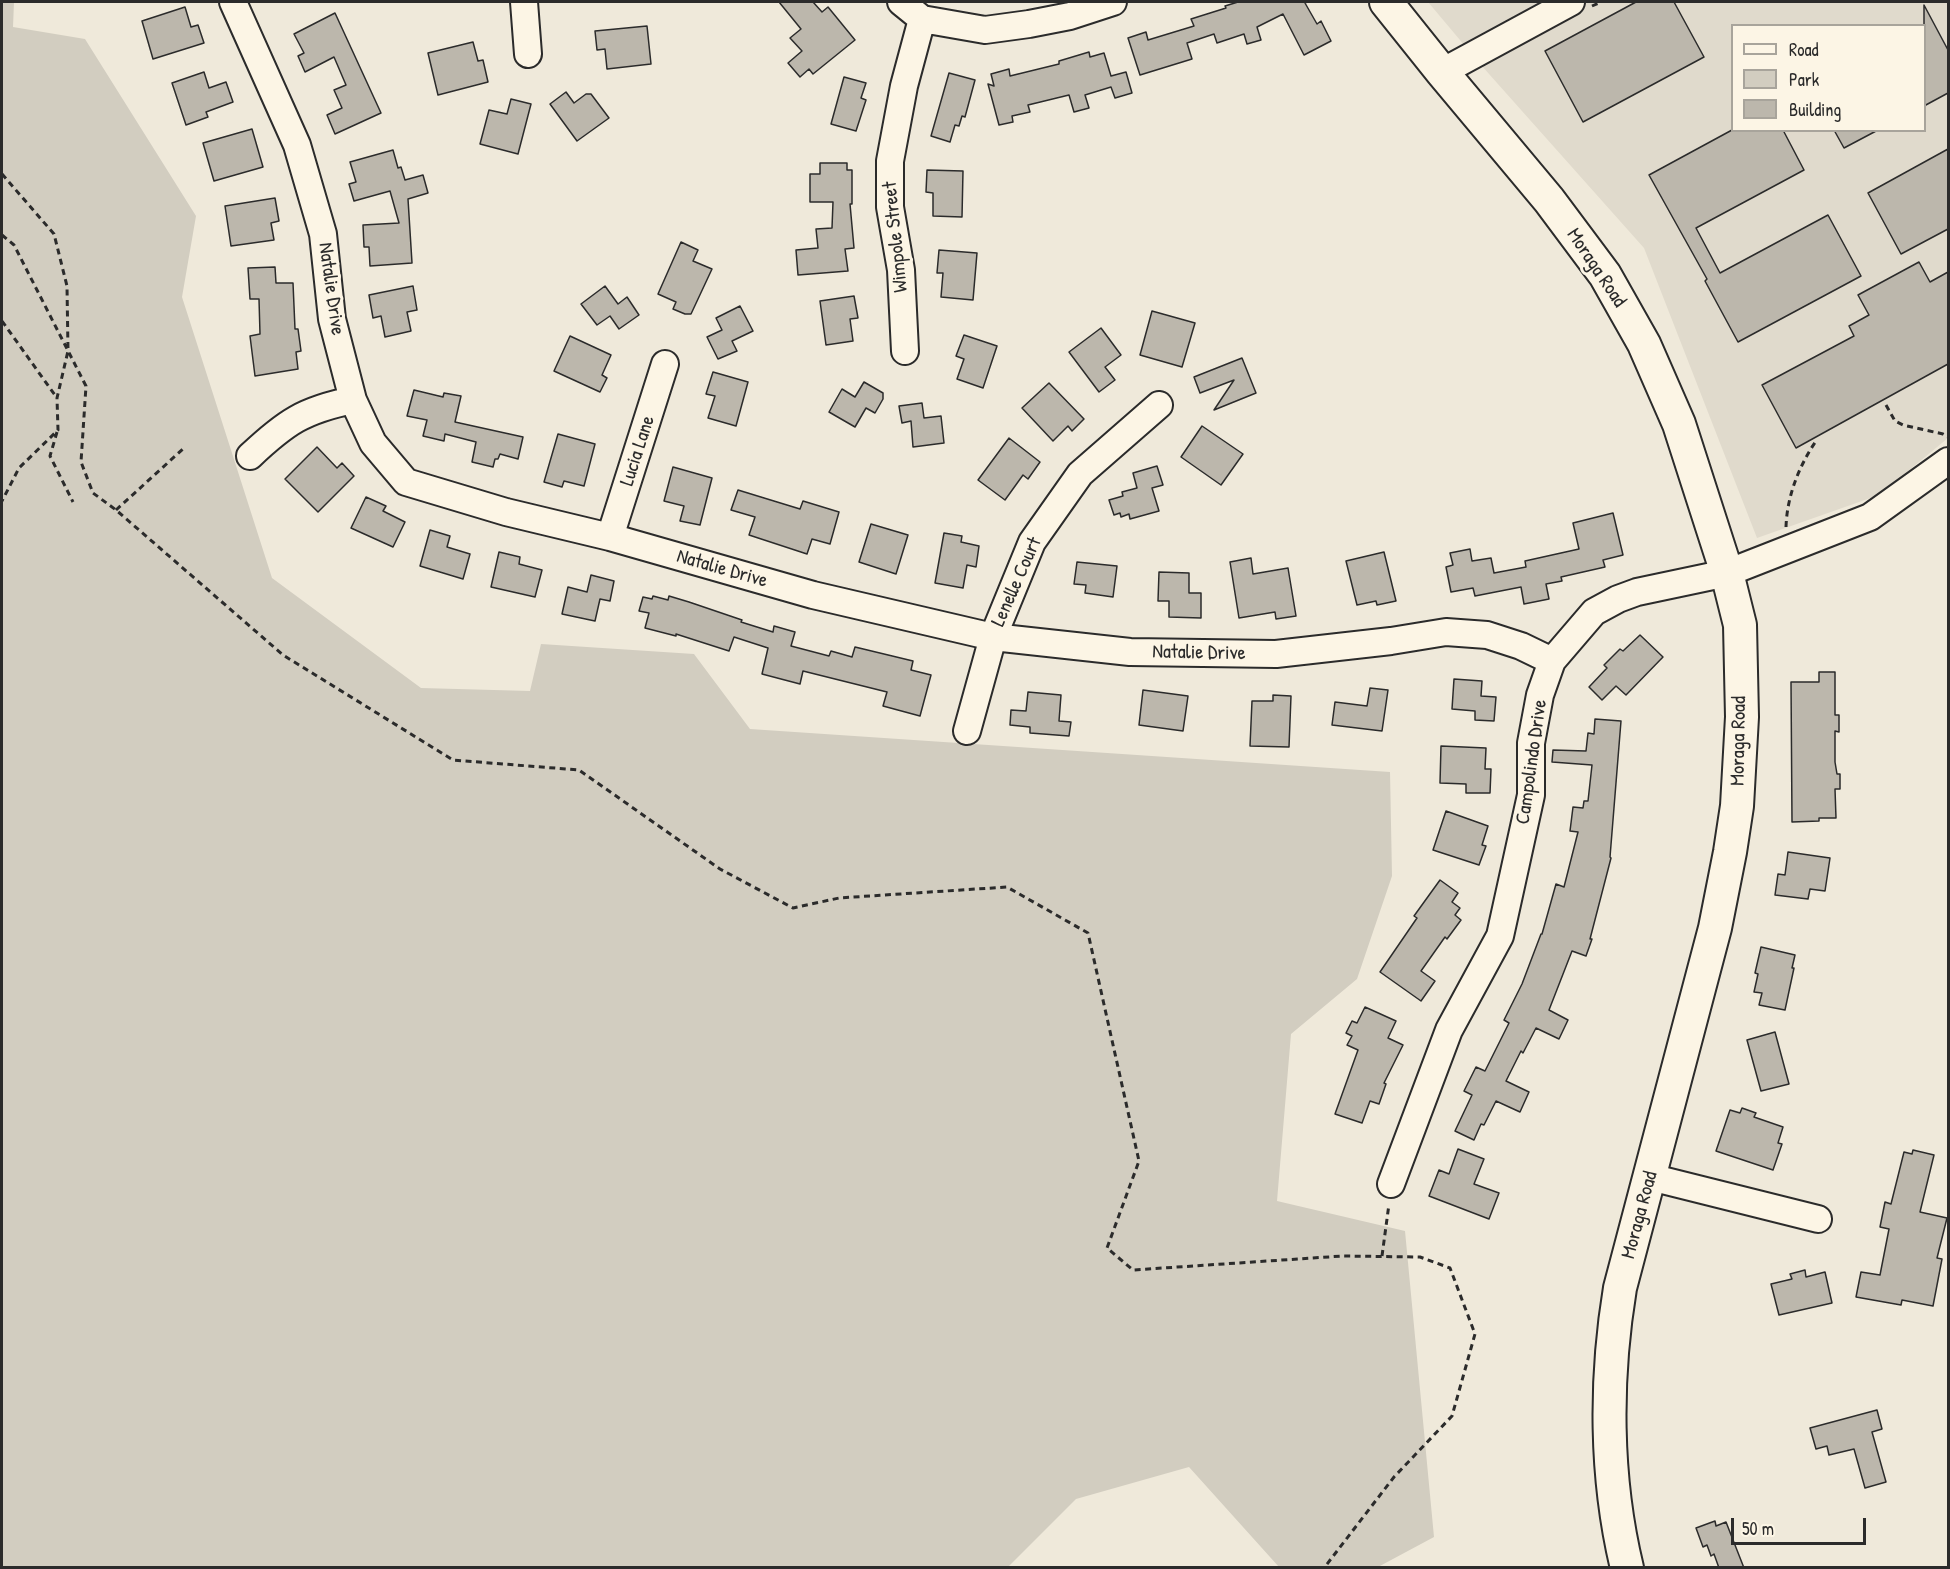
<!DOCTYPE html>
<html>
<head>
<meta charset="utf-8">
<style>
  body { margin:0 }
  #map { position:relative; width:1950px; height:1569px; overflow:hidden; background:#efe9da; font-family:"Patrick Hand",sans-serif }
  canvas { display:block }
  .frame { position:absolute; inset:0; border:3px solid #2b2b2b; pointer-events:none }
  .legend { position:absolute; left:1731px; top:24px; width:195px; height:108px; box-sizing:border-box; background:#fcf5e5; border:2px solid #a8a49b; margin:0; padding:8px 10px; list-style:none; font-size:18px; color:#2b2b2b }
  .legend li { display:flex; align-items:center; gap:12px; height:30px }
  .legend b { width:30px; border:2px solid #a8a49b }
  .scale { position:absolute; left:1731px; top:1518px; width:135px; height:27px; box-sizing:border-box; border:3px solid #2b2b2b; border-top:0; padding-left:8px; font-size:18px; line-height:21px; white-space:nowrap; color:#2b2b2b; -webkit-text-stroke:4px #fcf5e5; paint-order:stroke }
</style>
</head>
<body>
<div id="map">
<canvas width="1950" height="1569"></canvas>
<div class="frame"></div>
<ul class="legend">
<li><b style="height:8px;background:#fcf5e5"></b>Road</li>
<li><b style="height:16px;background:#d2cdc0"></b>Park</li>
<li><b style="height:16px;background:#bcb7ac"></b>Building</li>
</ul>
<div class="scale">50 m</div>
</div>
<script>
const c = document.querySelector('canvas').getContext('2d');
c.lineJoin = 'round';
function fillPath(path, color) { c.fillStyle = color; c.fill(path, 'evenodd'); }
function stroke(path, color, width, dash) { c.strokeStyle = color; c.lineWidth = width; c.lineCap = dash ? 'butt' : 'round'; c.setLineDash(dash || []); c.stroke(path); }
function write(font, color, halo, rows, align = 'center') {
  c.font = font + ' "Patrick Hand",sans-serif'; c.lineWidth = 6; c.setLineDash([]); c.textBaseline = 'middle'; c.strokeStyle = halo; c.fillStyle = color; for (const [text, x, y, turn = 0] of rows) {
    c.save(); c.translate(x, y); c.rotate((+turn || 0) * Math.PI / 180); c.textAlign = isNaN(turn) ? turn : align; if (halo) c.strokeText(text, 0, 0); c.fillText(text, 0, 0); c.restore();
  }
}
fillPath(new Path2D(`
  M1428,2H1948V438L1879,495L1757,538L1644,248L1481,65ZM1732,26H1924V130H1732Z`), '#e0dacc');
fillPath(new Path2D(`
  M2,2H14L13,27L85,39L196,216L182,297L272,578L421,688L530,691L541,644L694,654L750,729L1390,772L1392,876L1357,979L1291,1034L1277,1201L1405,1231L1434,1537L1378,1567H1279L1189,1467L1076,1499L1008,1567H2Z`), '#d2cdc0');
const building = new Path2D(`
  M779,2H813L822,12L828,7L855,40L813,74L809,69L800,77L788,63L802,51L790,38L801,29Z
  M1238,2H1307L1305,3L1317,24L1321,21L1331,41L1304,55L1283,14L1257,27L1261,40L1247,44L1244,34L1217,43L1214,34L1187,43L1192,59L1140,75L1128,38L1146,32L1148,40L1194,26L1191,19L1226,8L1225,6Z
  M1636,2H1674L1704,57L1583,122L1545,51Z
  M1924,5L1948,50V93L1924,106Z
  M185,7L191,27L198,25L204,43L153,59L142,21Z
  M335,13L381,113L335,134L327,115L342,108L334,90L346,85L334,57L305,72L298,56L304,53L294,34Z
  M647,26L651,64L607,69L605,49L597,50L595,31Z
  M473,42L478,61L483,60L488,82L438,95L428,53Z
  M1089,52L1090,57L1104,53L1111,76L1126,72L1132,93L1115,98L1111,87L1085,95L1089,108L1074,112L1069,95L1028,105L1030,112L1012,116L1013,122L999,125L988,84L994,86L991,74L1009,69L1010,76L1059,64V61Z
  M204,72L209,88L226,82L233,102L206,112L208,117L186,125L172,83Z
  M949,73L975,80L965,117L962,116L959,126L955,125L950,142L931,136Z
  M844,77L866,83L861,98L866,100L856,131L831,124Z
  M566,92L574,103L586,94H591L609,118L577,141L550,104Z
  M511,99L531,104L518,154L480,144L489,110L507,114Z
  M252,129L263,167L214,181L203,143Z
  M1732,130H1783L1804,170L1696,228L1720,273L1828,215L1861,276L1738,342L1705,281L1707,279L1649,175Z
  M1834,130H1878L1844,148Z
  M1948,149V229L1901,254L1868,193Z
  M393,150L398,168L401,167L405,180L423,175L428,193L408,199L412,263L370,266L369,247H364L363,225L399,223L390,191L354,201L349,184L356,182L350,162Z
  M820,163H847V170H852V204H850L854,248L845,249L848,271L798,275L796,250L818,248L816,229L832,228L833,202H810V174H820Z
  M927,170L963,171L962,217L933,216V193L926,192Z
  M275,198L279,221L271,223L274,240L231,246L225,206Z
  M681,242L698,250L693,261L712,269L691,314H685L673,309L676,302L658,294Z
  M939,250L977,253L973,300L941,297L943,273H937Z
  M1919,262L1930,282L1948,272V364L1796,448L1762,385L1854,336L1849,326L1869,315L1858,295Z
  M275,267L276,283H293L295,329H298L301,351L296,352L298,369L255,376L250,336L260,334L259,299H250L248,268Z
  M413,286L417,310L407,312L411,331L385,337L381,316L373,318L369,295Z
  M605,286L618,304L627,297L639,315L619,329L610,316L597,325L581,304Z
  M854,296L858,318L850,319L853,341L826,345L820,301Z
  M740,306L753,331L732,341L737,351L718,359L707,337L722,330L716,318Z
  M1152,311L1195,323L1182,367L1140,355Z
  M1101,328L1121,355L1105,367L1115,380L1099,392L1069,352Z
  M964,335L997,346L983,388L957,379L964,359L956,356Z
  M570,336L611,355L602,375L607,378L600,392L554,371Z
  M1242,358L1256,393L1214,410L1234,380L1200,393L1194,377Z
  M713,372L748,382L736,426L708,418L715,396L706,394Z
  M864,382L883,393V399L875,413L866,408L855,427L829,412L842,389L855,397Z
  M1049,383L1084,419L1072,431L1068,426L1053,441L1022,408Z
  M414,390L443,397L444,393L461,396L455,422L523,437L518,459L500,454L498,459H495L493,467L472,462L476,442L445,434L444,441L423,436L427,420L407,416Z
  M922,403L924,418L941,416L944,443L913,447L911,421L902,423L899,406Z
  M1202,426L1243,454L1221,485L1181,457Z
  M558,434L595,444L584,486L564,481L562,487L544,482Z
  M1009,438L1040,462L1028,479L1023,475L1005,500L978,480Z
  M317,447L337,468L342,463L354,476L318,512L285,479Z
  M1157,466L1163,485L1152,488L1159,511L1130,519L1129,514L1121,517L1120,513L1114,515L1109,500L1123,496L1122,492L1137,488L1133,473Z
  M673,467L712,478L700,525L680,521L684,506L664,501Z
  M738,490L800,509L803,501L839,512L830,544L812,539L807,554L749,535L755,517L731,510Z
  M366,497L386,506L383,511L405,522L393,547L351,528Z
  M1613,513L1623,555L1603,560L1605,567L1561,577L1562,581L1546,584L1549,599L1524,604L1521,587L1475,596L1473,588L1451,592L1446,567L1453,565L1450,553L1470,549L1472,561L1491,558L1494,573L1526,567L1525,561L1579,549L1573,523Z
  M871,524L908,535L896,574L859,562Z
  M430,530L450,536L447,547L470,554L463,579L420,566Z
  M944,533L962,536L961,542L979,546L976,567L967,565L963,588L935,583Z
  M499,552L520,557L519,564L542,570L535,597L491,587Z
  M1384,552L1396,601L1377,605L1376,601L1357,605L1346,561Z
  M1251,558L1253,574L1288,568L1296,616L1276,619L1275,612L1239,618L1230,562Z
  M1077,562L1117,566L1113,597L1085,593L1086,585L1074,584Z
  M1159,572L1189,573V593H1201V618L1169,617V601H1158Z
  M591,575L614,581L610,601L600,599L595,621L562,614L568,587L587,592Z
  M653,596L668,600L669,596L689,602L742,620L741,622L773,632L774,626L795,632L791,646L829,656L831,651L852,657L855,647L913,661L911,670L931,675L920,716L883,706L887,692L803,671L800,684L762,674L768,648L734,637L729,651L676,634V636L645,628L649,613L639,611L643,597L652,599Z
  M1640,635L1663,657L1626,695L1616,686L1602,700L1589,687L1607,668L1604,665L1620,649L1623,651Z
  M1819,672H1835V715H1839V732L1835,731V762L1837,774H1840V789H1835L1836,818H1819V821L1792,822L1791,682H1819Z
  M1454,679L1482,681L1481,696L1496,697L1494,721L1475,720V711L1452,709Z
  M1370,688L1388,690L1382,731L1332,725L1335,702L1367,706Z
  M1143,690L1188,696L1183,731L1139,725Z
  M1028,692L1061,695L1059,721L1071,722L1069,736L1030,733V727L1010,725L1011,710L1026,711Z
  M1273,695L1291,696L1289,747L1250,746L1252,701H1273Z
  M1595,719L1621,721L1610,857L1611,858L1590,939H1592L1586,956L1572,951L1549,1010L1568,1020L1559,1039L1536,1028L1523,1053L1521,1051L1506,1081L1529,1092L1520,1112L1496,1101L1484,1125L1481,1124L1474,1140L1455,1131L1472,1095L1464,1091L1476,1067L1485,1071L1509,1023L1504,1020L1522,984L1541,934H1542L1556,884L1564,887L1578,832L1570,831L1573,807L1583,808L1584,801H1588L1592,765L1552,762L1553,750L1586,751L1588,733L1594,734Z
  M1441,746L1486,748L1485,769H1491L1490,793H1466V784L1440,783Z
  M1446,811L1488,826L1482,845L1486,846L1479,865L1433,850Z
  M1788,852L1830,858L1825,891L1810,889L1808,899L1775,895L1778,874L1785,875Z
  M1440,880L1458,893L1452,902L1460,908L1455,915L1461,920L1447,939L1445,937L1421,971L1435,981L1421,1001L1380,972L1417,918L1414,916Z
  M1761,947L1795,955L1792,968H1794L1785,1010L1759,1005L1762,993L1754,992L1758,974L1755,973Z
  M1365,1007L1396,1021L1388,1038L1403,1045L1384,1083L1386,1084L1379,1104L1370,1101L1362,1123L1335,1114L1358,1050L1347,1045L1352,1036L1346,1033L1352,1021L1357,1023Z
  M1775,1032L1789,1084L1761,1091L1747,1040Z
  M1742,1108L1756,1113L1754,1117L1783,1127L1778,1143L1782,1144L1773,1170L1716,1151L1730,1110L1740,1113Z
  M1458,1149L1484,1159L1474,1184L1499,1193L1489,1219L1429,1196L1439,1170L1449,1174Z
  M1913,1150L1934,1155L1920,1212L1947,1218L1937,1258L1942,1259L1933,1306L1902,1300L1901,1305L1856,1297L1861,1272L1880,1275L1889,1229L1880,1227L1885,1202L1891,1204L1904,1152L1912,1154Z
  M1805,1270L1806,1277L1825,1272L1832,1303L1779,1315L1771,1284L1792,1279L1790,1274Z
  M1877,1410L1882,1429L1872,1432L1886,1482L1865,1488L1854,1449L1829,1455L1827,1446L1816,1449L1810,1428Z
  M1715,1521L1716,1526L1726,1522L1744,1568H1719L1714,1554L1711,1556L1707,1545L1703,1547L1696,1528Z`);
fillPath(building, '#bcb7ac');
stroke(building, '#2b2b2b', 1.5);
const minor = new Path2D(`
  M233,2L297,145L323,234L332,319L353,400L373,443L406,482L506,512L610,537L813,595L993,637L1130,652L1276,654L1391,641L1446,632L1487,635L1521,646L1552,661
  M524,2L528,54
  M901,2L922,19L985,30L1029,24L1070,16L1113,2
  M1442,72L1571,2
  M905,351L901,270L890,207V161L904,86L922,19
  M250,456C286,422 304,410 353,400
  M610,537L665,364
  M967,731L993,637L1032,542L1080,474L1159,405
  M1650,1177L1818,1219
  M1391,1184L1449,1030L1500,936L1531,795V743L1540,695L1552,661L1594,612L1618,599L1637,592L1727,573L1870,517L1948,461`);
const major = new Path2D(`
  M1386,2L1442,72L1549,200L1605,275L1644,344L1679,424L1727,573L1740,625L1742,717L1737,806L1730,852L1715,928L1620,1288C1605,1379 1605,1477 1627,1568`);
stroke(minor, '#2b2b2b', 30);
stroke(major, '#2b2b2b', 36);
stroke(new Path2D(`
  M1592,6L1601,2
  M2,174L54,234L67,286L68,351L57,398L58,430L19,468L2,501
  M2,235L14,245L86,386L81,462L93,493L116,510L283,655L453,760L579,770L720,869L793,908L839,898L1007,887L1088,933L1139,1161L1107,1248L1133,1270L1343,1256L1420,1257L1450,1268L1475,1334L1452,1416L1394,1477L1324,1568
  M2,321L57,398
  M1886,405L1895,421L1903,425L1943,434L1948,437
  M57,432L50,456L73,502
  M116,510L184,448
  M1786,527C1787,496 1799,466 1816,441
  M1382,1256L1389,1204`), '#2b2b2b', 3, [6, 4.5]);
stroke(minor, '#fcf5e5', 26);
stroke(major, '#fcf5e5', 32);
write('20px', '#2b2b2b', '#fcf5e5', [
  ["Wimpole Street",896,237,-96],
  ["Moraga Road",1596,268,56],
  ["Natalie Drive",331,289,82],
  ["Lucia Lane",638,451,-72],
  ["Natalie Drive",722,569,16],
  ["Lenelle Court",1017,582,-66],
  ["Natalie Drive",1199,653,1],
  ["Moraga Road",1739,741,-89],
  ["Campolindo Drive",1532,762,-82],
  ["Moraga Road",1640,1215,-75]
]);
</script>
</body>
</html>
